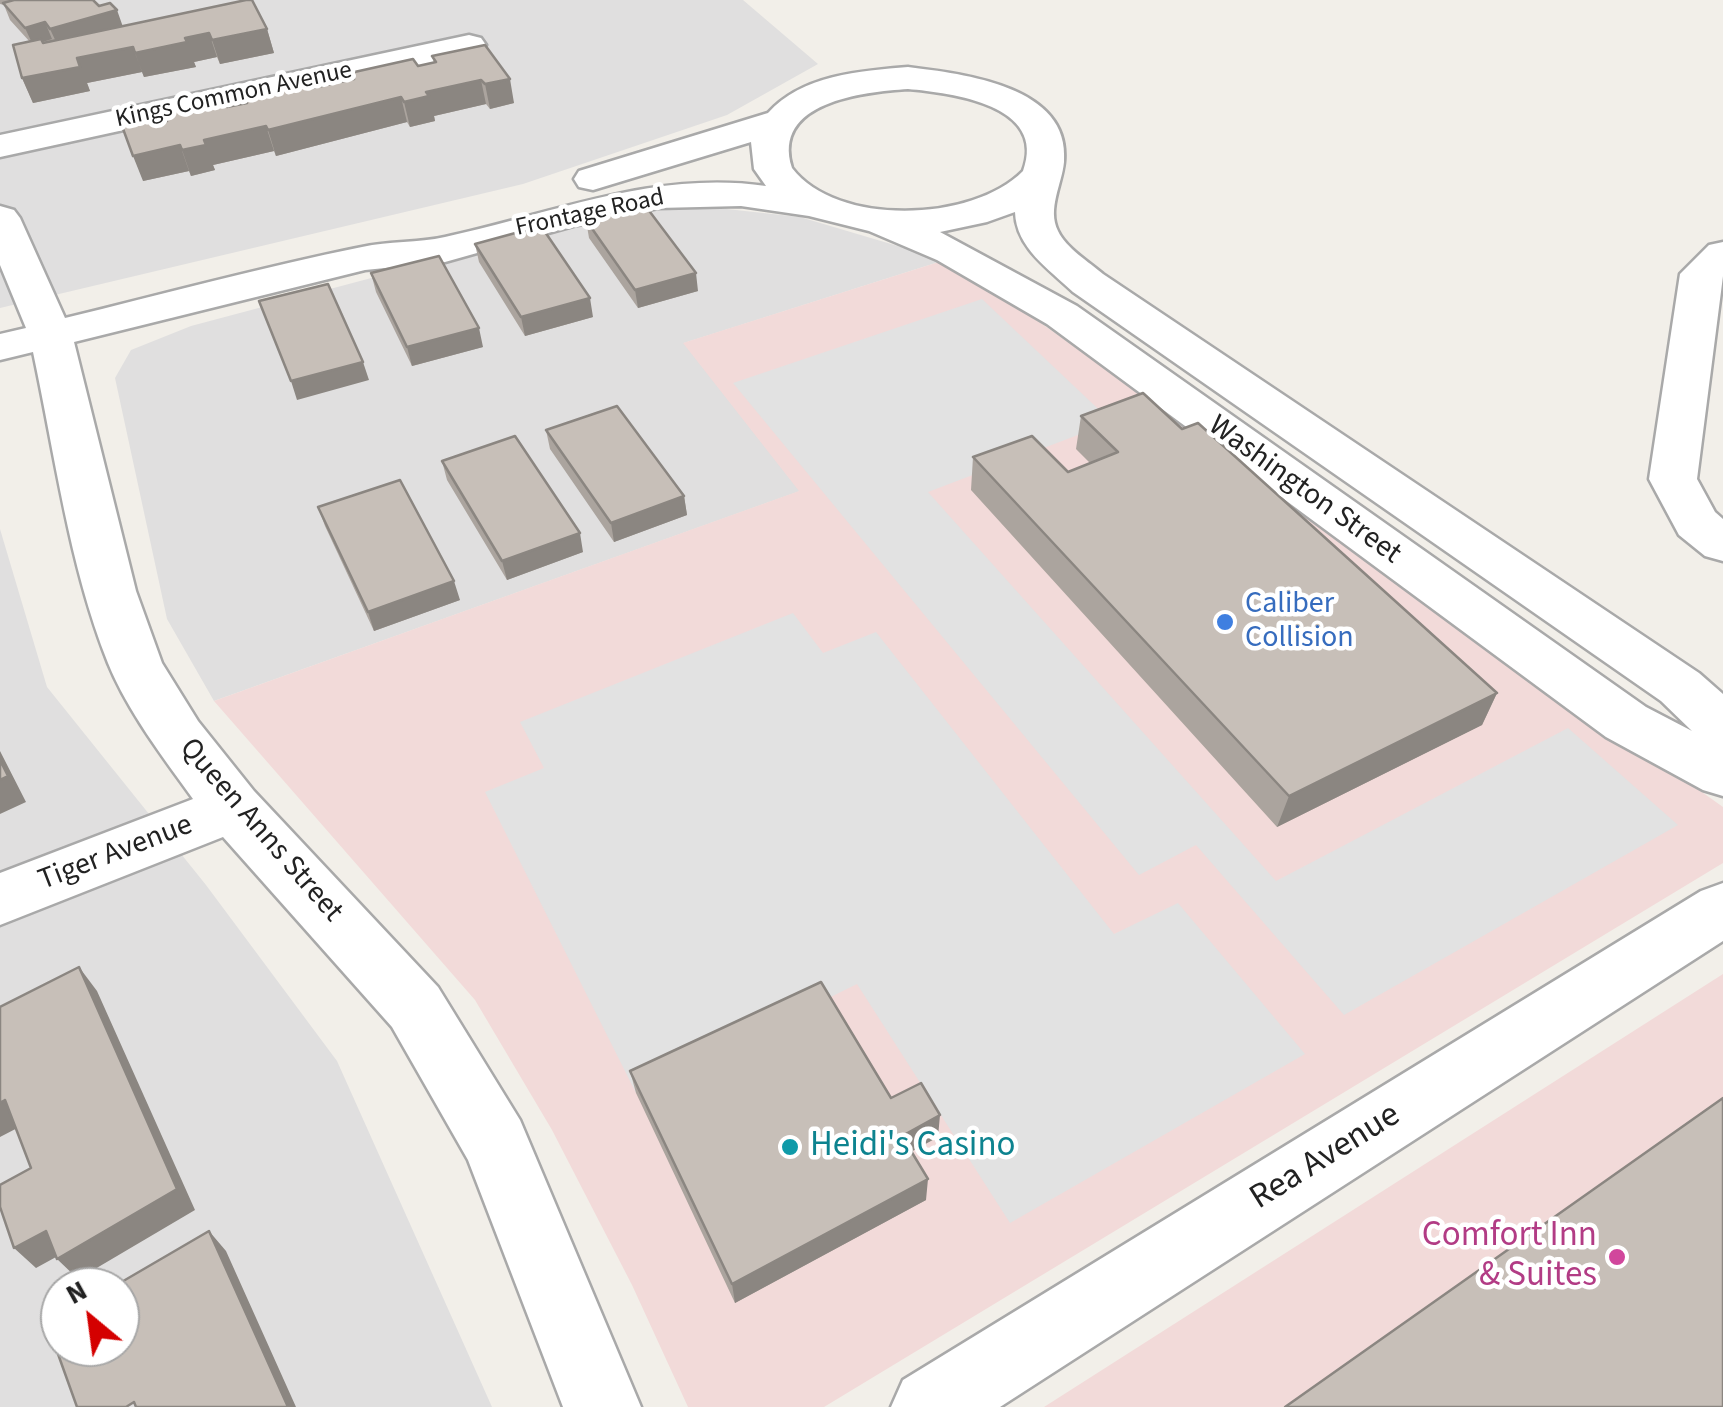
<!DOCTYPE html>
<html>
<head>
<meta charset="utf-8">
<style>
  body { margin:0 }
  #map { position:relative; width:1723px; height:1407px; overflow:hidden; background:#f2efe9; font-family:"Source Sans 3",sans-serif }
  canvas { display:block }
  .north { position:absolute; left:40px; top:1267px; width:100px; height:100px; box-sizing:border-box; background:#fff; border:2px solid #a7a7a7; border-radius:50%; rotate:331deg; font-size:28px; font-weight:700; line-height:40px; text-align:center; color:#222 }
  .north::after { content:''; display:block; margin:auto; width:35px; height:45px; background:#d40000; clip-path:polygon(50% 0,100% 100%,50% 72%,0 100%) }
</style>
</head>
<body>
<div id="map">
<canvas width="1723" height="1407"></canvas>
<div class="north">N</div>
</div>
<script>
const c = document.querySelector('canvas').getContext('2d');
c.lineJoin = 'round';
function fillPath(path, color) { c.fillStyle = color; c.fill(path, 'evenodd'); }
function stroke(path, color, width, dash) { c.strokeStyle = color; c.lineWidth = width; c.lineCap = dash ? 'butt' : 'round'; c.setLineDash(dash || []); c.stroke(path); }
function write(font, color, halo, rows, align = 'center') {
  c.font = font + ' "Source Sans 3",sans-serif'; c.lineWidth = 9; c.setLineDash([]); c.textBaseline = 'middle'; c.strokeStyle = halo; c.fillStyle = color; for (const [text, x, y, turn = 0] of rows) {
    c.save(); c.translate(x, y); c.rotate((+turn || 0) * Math.PI / 180); c.textAlign = isNaN(turn) ? turn : align; if (halo) c.strokeText(text, 0, 0); c.fillText(text, 0, 0); c.restore();
  }
}
fillPath(new Path2D(`
  M0,0H743L818,64L727,115L523,184L0,308Z
  M690,205L800,217L945,260L684,343L800,491L214,701L167,619L115,378L131,350L191,326L623,211Z
  M0,529L47,687L206,885L337,1061L492,1407H0ZM60,1287H120V1347H60Z`), '#e0dfdf');
fillPath(new Path2D(`
  M945,260L1048,328L1723,807V863L824,1407H688L632,1285L552,1130L475,1000L214,701L799,491L683,343Z
  M1723,974V1407H1044Z`), '#f2dad9');
fillPath(new Path2D(`
  M982,299L1112,422L928,492L1276,881L1568,728L1678,825L1344,1015L1196,845L1139,875L733,383Z
  M793,613L823,653L876,632L1114,934L1178,903L1305,1054L1010,1223L857,984L636,1093L485,792L544,768L520,722Z`), '#e2e2e2');
const minor = new Path2D(`
  M469,35L481,38L486,45L481,52L0,157V135Z
  M908,67C964,74 1071,86 1064,162C1062,184 1047,209 1058,231C1066,248 1089,262 1103,274L1699,673L1723,694V796L1703,790L1606,737L1047,324L937,260L869,231L809,216L741,206L658,208L573,226L445,262L365,270L74,342L136,591L162,663L198,721L254,791L438,987L520,1120L641,1407H563L468,1160L392,1027L223,837L0,925V873L193,799C163,757 128,712 108,663C69,565 55,455 33,352L0,360V334L26,328L0,265V206L14,210L20,218L65,318C164,294 262,267 362,247C389,241 418,243 445,237C552,214 654,170 766,186L754,169L751,142L593,190L579,187L574,179L579,171L768,113C802,75 860,71 908,67ZM908,89C952,93 1048,105 1023,171C973,222 837,227 792,168C771,102 863,92 908,89ZM1015,212C1016,248 1049,269 1073,292L1661,701L1692,731L1646,707L1077,306L940,232L987,222Z
  M1723,242V276L1697,479L1715,512L1723,519V561L1705,556L1679,535L1649,479L1680,274L1709,245Z
  M1723,883V941L1000,1407H891L903,1380L1701,891Z`);
stroke(minor, '#a9a9a9', 5);
fillPath(minor, '#fff');
fillPath(new Path2D(`
  M0,0H12L123,26L267,29L274,53L220,64L217,57L194,62L196,67L144,77L142,72L87,83L90,91L33,103L22,78L30,42L10,20L4,5L0,4Z
  M485,45L514,103L490,109L486,104L434,116L435,121L410,127L407,122L276,156L274,151L213,165L215,170L191,176L189,171L143,181L152,124L246,103L244,97L308,89L352,79L350,73L418,66L434,63L432,56Z
  M586,220L698,291L638,308L589,238Z
  M475,244L593,317L525,336L479,262Z
  M371,273L483,347L412,366L376,292Z
  M1081,416L1182,429L1497,693L1482,725L1277,827L971,490L973,457L1068,472L1090,463L1076,449Z
  M546,430L684,496L687,515L614,542L550,449Z
  M442,461L583,552L507,580L447,480Z
  M318,507L460,600L374,631L325,526Z
  M630,1071L891,1098L938,1137L911,1152L926,1200L735,1303L636,1093Z`), '#aba49e');
fillPath(new Path2D(`
  M117,10L123,27L58,46L50,29Z
  M45,22L52,39L33,45L25,28Z
  M267,29L274,53L220,64L212,40Z
  M209,33L217,57L194,62L196,67L144,77L135,53L185,38Z
  M133,47L142,72L87,83L90,91L33,103L22,78L77,58Z
  M510,79L514,103L490,109L485,84Z
  M481,80L486,104L434,116L435,121L410,127L404,102L426,92Z
  M401,97L407,122L276,156L268,130Z
  M266,126L274,151L213,165L215,170L191,176L182,150L204,140Z
  M180,145L189,171L143,181L133,156Z
  M696,273L698,291L638,308L635,290Z
  M590,298L593,317L525,336L521,317Z
  M479,328L483,347L412,366L407,347Z
  M363,362L369,380L297,400L291,381Z
  M684,496L687,515L614,542L611,523Z
  M580,533L583,552L507,580L502,561Z
  M454,581L460,600L374,631L368,612Z
  M1497,693L1482,725L1277,827L1289,796Z
  M0,751L26,802L0,814Z
  M79,967L97,991L195,1210L78,1279L57,1259Z
  M5,1100L27,1123L0,1137V1103Z
  M940,1115L938,1137L901,1157L902,1136Z
  M928,1179L926,1200L735,1303L732,1284Z
  M46,1231L67,1251L36,1268L14,1248Z
  M209,1231L226,1251L296,1407H288Z`), '#8b8681');
const building = new Path2D(`
  M14,0H93L99,6L110,3L117,10L50,29L45,22L25,28L3,3Z
  M246,0H252L267,29L212,40L209,33L185,38L187,42L135,53L133,47L77,58L80,67L22,78L13,45L41,39L43,43Z
  M485,45L510,79L485,84L481,80L426,92L429,96L404,102L401,97L268,130L266,126L204,140L206,145L182,150L180,145L133,156L122,126L150,120L152,124L167,121L163,114L224,100L227,107L247,103L244,97L305,83L308,89L354,79L350,73L413,59L418,66L436,62L432,56Z
  M644,204L696,273L635,290L586,220Z
  M541,226L590,298L521,317L475,244Z
  M439,256L479,328L407,347L371,273Z
  M328,284L363,362L291,381L259,301Z
  M1143,393L1182,429L1198,423L1497,693L1289,796L973,457L1032,436L1068,472L1118,452L1081,416Z
  M617,406L684,496L611,523L546,430Z
  M515,436L580,533L502,561L442,461Z
  M400,480L454,581L368,612L318,507Z
  M0,760L8,776L0,780Z
  M79,967L177,1189L57,1259L46,1231L14,1248L0,1207V1185L31,1168L5,1100L0,1103V1007Z
  M821,982L891,1098L921,1083L940,1115L902,1136L928,1179L732,1284L630,1071Z
  M1723,1098V1407H1285Z
  M209,1231L288,1407H136L134,1402L126,1407H77L58,1354L71,1347H120V1287H113Z`);
fillPath(building, '#c7bfb8');
stroke(building, '#8b8681', 2.5);
for (const [x, y, r, color] of [
  [1225,622,10,"#3f7fe0"],
  [790,1147,10,"#0f9aa8"],
  [1617,1257,10,"#d1479c"]
]) { const dot = new Path2D(); dot.arc(x, y, r, 0, 2 * Math.PI); c.fillStyle = color; c.fill(dot); stroke(dot, '#fff', 4); }
write('25px', '#222', '#fff', [
  ["Kings Common Avenue",234,96,-12],
  ["Frontage Road",590,214,-12]
]);
write('30px', '#222', '#fff', [
  ["Washington Street",1304,491,36],
  ["Queen Anns Street",260,831,49],
  ["Tiger Avenue",116,854,-21]
]);
write('30px', '#366cbe', '#fff', [
  ["Caliber",1245,605],
  ["Collision",1245,639]
], 'left');
write('35px', '#0d838f', '#fff', [
  ["Heidi's Casino",810,1147]
], 'left');
write('35px', '#222', '#fff', [
  ["Rea Avenue",1326,1158,-32]
]);
write('35px', '#b23c85', '#fff', [
  ["Comfort Inn",1597,1237],
  ["& Suites",1597,1277]
], 'right');
</script>
</body>
</html>
